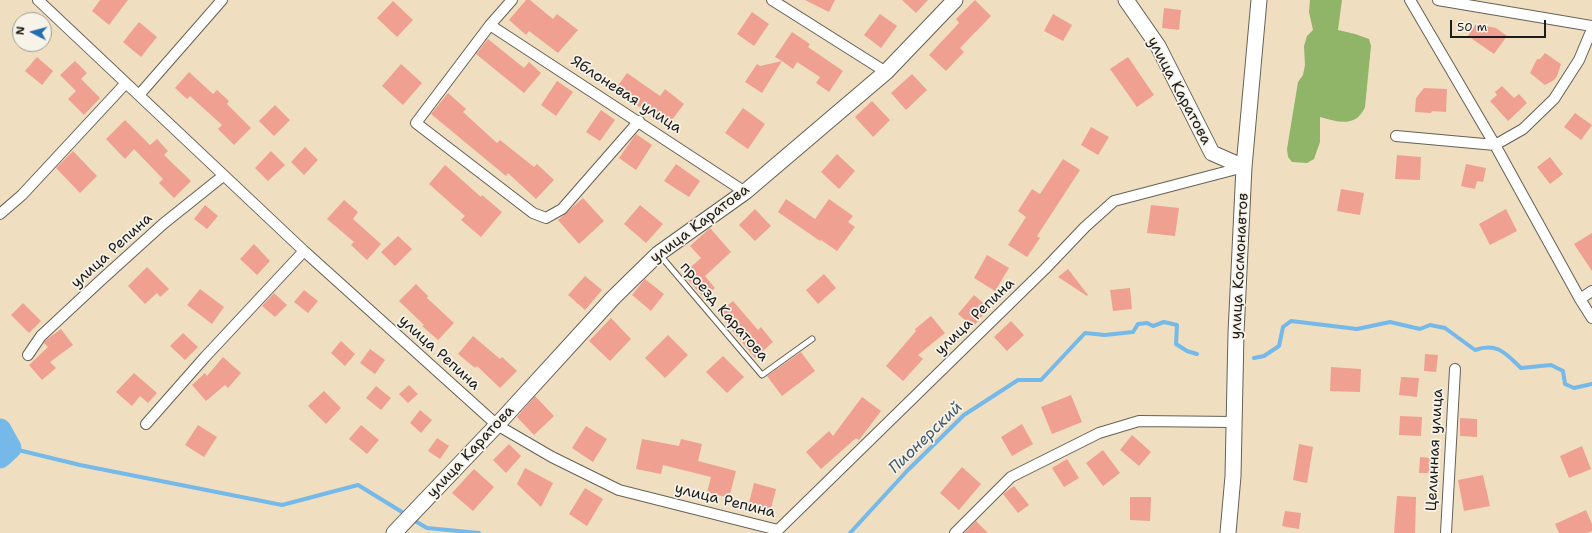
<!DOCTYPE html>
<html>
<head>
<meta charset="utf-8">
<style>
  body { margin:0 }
  #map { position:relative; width:1592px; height:533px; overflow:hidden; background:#efdfc0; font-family:"Shantell Sans",sans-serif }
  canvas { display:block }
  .north { position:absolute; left:12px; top:12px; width:40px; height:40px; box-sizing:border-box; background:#f7f3e8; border:1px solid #9f9d96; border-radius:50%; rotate:276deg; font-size:11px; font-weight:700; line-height:16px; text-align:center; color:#1c1c1c }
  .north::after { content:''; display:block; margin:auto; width:14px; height:18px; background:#1f6fb2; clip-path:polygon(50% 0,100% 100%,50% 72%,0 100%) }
  .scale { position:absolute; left:1450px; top:20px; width:96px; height:18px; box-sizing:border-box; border:2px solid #1c1c1c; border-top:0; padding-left:5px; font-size:12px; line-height:14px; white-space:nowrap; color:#1c1c1c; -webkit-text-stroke:3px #f7f3e8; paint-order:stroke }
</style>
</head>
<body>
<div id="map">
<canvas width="1592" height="533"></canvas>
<div class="north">N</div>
<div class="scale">50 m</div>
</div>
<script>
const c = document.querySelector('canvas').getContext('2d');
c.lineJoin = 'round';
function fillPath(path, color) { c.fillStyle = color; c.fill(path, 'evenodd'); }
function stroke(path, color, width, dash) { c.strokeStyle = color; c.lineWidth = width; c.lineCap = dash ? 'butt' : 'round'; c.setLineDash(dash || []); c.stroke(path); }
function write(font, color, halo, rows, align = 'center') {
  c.font = font + ' "Shantell Sans",sans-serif'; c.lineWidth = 3.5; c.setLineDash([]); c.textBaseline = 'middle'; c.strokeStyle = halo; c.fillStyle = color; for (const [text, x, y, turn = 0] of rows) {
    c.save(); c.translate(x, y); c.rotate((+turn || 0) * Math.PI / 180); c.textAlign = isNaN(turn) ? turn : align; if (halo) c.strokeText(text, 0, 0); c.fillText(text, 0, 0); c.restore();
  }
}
fillPath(new Path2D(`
  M1310,0H1342L1338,30L1355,34L1369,39L1371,46L1365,107C1356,128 1338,122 1320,117V142L1314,159L1307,163L1292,162L1288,157L1287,149L1298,82L1303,75L1305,65L1304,46L1307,36L1313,30L1309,12Z`), '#90b468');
stroke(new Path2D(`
  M1254,358L1264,356L1279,346L1283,327L1291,321L1357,329L1390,322L1420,329L1430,325L1445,328L1475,350C1498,342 1506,354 1521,368L1551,365L1563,371L1565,384L1574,388L1592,384
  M10,448L80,465L282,505L358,485L402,512
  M415,521L427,528L479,533
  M850,533L907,471L964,415L1018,380H1041L1085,333L1105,335L1133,332L1138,324L1147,323L1153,326L1164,322L1177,325L1176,344L1187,351L1197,354`), '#75b8ea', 4);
stroke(new Path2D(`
  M0,430L10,448L0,457`), '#75b8ea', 23);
fillPath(new Path2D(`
  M100,0H128L109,25L92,11Z
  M526,0H530L553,19L557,14L578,30L558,53L529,31L526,35L509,20Z
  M805,0H835L829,12Z
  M902,0H928L916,13Z
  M975,0L991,16L960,48L964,52L946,71L929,55L959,23L956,19Z
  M393,1L413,20L397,37L377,18Z
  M1164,8L1181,10L1179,30L1162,28Z
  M752,12L769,24L754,46L737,34Z
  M880,14L897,26L881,48L864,35Z
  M1053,14L1072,25L1063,41L1044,31Z
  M139,22L157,37L141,57L123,42Z
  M1476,24L1496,28L1507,36L1494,54L1468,36Z
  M792,32L810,44L808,47L843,71L829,92L816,83L820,77L797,62L793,69L782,61L762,93L745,82L757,64L760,66L782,61L775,57Z
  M488,39L524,68L529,62L541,73L524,93L476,54Z
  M1545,53L1561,64L1557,76L1554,80L1545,85L1530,73L1537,59H1540Z
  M37,57L53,71L42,85L25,71Z
  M1128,57L1154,95L1137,107L1110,69Z
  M75,61L87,73L81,79L100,98L84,115L68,99L76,91L60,75Z
  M401,64L422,83L403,105L382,86Z
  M189,72L213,94L217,90L229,101L227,104L251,128L234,145L218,129L222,125L190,96L187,99L175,88Z
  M627,73L660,96L665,89L684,104L668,125L643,106L642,109L615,90Z
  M912,74L927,90L906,110L891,93Z
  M557,81L573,92L556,116L541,105Z
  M1502,86L1514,98L1519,94L1527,103L1508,121L1490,101L1497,95L1495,92Z
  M1424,88L1447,89L1446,112L1432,111L1431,113L1415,112L1416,98Z
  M448,93L466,109L463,112L497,143L500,140L534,167L537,164L554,180L536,199L508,173L506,176L431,114Z
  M872,101L890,120L873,137L855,117Z
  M275,105L290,120L274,136L259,121Z
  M743,108L765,124L748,149L725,133Z
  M601,110L615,120L600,141L586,132Z
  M1575,113L1592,125L1581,140L1564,127Z
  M125,120L150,145L157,139L168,151L164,155L191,181L174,198L159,183L163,179L134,149L125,159L106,139Z
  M1091,127L1109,137L1098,155L1081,145Z
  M636,134L652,145L636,170L619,158Z
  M305,147L318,160L304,175L291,162Z
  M73,151L97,176L80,193L56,168Z
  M271,151L285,165L268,181L255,168Z
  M837,154L855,171L839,189L821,172Z
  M1397,155L1421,157L1420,180L1395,179Z
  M1550,157L1563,174L1550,184L1537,167Z
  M1063,159L1080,170L1037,236L1040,238L1027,257L1008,245L1026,217L1018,211L1032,189L1040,194Z
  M676,164L700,181L689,197L664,181Z
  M1466,164L1486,168L1483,182L1477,181L1475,189L1461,186Z
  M445,165L481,197L482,195L502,212L481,237L461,220L465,216L429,184Z
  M1341,189L1364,193L1360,215L1337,211Z
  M583,198L604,221L579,244L558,220Z
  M786,199L815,219L829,199L853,216L848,222L855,227L837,251L821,240L820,241L778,212Z
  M344,200L358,212L353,219L381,244L367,260L351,245L354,242L327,219Z
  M205,205L218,216L207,229L194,219Z
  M640,205L663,224L646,243L624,224Z
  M1151,205L1179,208L1175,236L1147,233Z
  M755,209L771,226L755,241L739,225Z
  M1506,209L1517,231L1490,245L1479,224Z
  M710,228L731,252L705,276L715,288L704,298L683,274L701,258L690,246Z
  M1592,233V271L1574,244Z
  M398,236L412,249L395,266L381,252Z
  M254,244L270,261L257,275L240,259Z
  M987,255L1009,268L995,291L974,278Z
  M147,267L169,289L160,297L157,293L145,304L128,286Z
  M1068,269L1088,295L1087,296L1058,277Z
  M824,274L836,288L818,304L806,290Z
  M585,276L602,290L585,310L568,295Z
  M645,279L664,294L651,311L632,295Z
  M416,284L428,296L427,298L454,323L438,340L422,326L424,325L399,301Z
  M1130,288L1132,309L1113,311L1110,290Z
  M200,289L224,307L212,324L187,305Z
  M304,290L318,301L308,313L294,302Z
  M274,293L287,305L275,317L262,306Z
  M974,295L989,308L973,327L958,314Z
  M733,301L758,330L761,327L773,342L755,358L718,313Z
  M23,303L41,321L29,333L11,315Z
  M931,316L945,333L918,355L923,359L903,381L886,366L916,331L915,329Z
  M611,318L631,339L610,361L589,341Z
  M1011,321L1024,335L1007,351L994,337Z
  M61,329L73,345L50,362L56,368L42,380L29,365L48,347L44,343L46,340Z
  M183,333L198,347L185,360L170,346Z
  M668,335L688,355L665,378L645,358Z
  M473,336L500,359L502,357L517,371L500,388L477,366L475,368L458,354Z
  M341,341L355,354L345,366L331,353Z
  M370,349L385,360L375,374L360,363Z
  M801,352L815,371L782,396L767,376Z
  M1425,354L1438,355L1436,372L1424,371Z
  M723,356L744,377L727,393L706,372Z
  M223,357L241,373L228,388L225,385L206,401L192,385L205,373L207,376Z
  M1331,367L1361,369L1360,392L1330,391Z
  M134,373L157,393L148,403L140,396L132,406L116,392Z
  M1401,377L1419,378L1417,397L1399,395Z
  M409,385L418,394L408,403L399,394Z
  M376,386L391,398L381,410L366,398Z
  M324,391L341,408L326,424L308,406Z
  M1071,395L1082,422L1052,434L1041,407Z
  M535,396L554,416L534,435L517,417Z
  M862,397L881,411L859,440L856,438L821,469L806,452L829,431L833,436Z
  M420,410L432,420L421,433L410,423Z
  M1400,416L1422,417L1421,436L1399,435Z
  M1460,418L1477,419V437L1460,436Z
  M1022,424L1033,444L1012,456L1001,437Z
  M198,425L217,437L204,457L185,445Z
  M361,425L379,440L367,454L349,439Z
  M586,426L607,439L593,462L572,448Z
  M1132,435L1151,452L1139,466L1120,450Z
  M437,438L449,446L440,459L428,451Z
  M642,439L679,446L681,439L702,444L698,461L736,471L729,498L707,492L711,477L663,465L661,474L636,469Z
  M509,444L521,456L506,473L493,460Z
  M1299,444L1313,447L1307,483L1293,480Z
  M1582,446L1591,469L1569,478L1560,456Z
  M1103,450L1120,473L1103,486L1086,463Z
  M1420,457L1430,458L1429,473H1419Z
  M1067,459L1079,478L1064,487L1052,468Z
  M962,467L981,484L959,510L940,493Z
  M525,468L553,483L541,507L517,484Z
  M474,469L494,487L473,511L452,493Z
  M1483,475L1490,506L1464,511L1458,480Z
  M754,483L776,489L770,512L748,507Z
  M1014,486L1029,505L1018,513L1003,494Z
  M585,488L603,499L587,526L569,514Z
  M1397,496L1416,497L1415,533H1394Z
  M1130,497H1151L1150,521L1130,520Z
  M1586,510L1592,524V531L1587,533H1559L1555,524Z
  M1285,511L1301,513L1299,529L1282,526Z
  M976,521L988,533H964Z`), '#efa090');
const lane = new Path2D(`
  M659,254L762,375L812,339`);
const street = new Path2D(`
  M38,0L304,251L497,425L552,457L619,490L778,530L1045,269L1085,227L1114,201L1244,167
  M512,0L490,25L416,123L533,213L546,218L562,209L639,121
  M772,0L886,72
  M1410,0L1495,145L1580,299L1592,318
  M1438,0L1592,26
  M490,25L745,192
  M139,95L222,0
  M1396,136L1495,145L1523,129L1554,99L1579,60L1592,29
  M0,214L22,195L126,83
  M1580,299L1592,291
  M28,355L41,336L100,281L163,224L223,176
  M146,424L205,357L304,251
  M955,533L1011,477L1099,433L1139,421L1234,422
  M1446,533L1455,369`);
const secondary = new Path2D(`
  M1126,0L1158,46L1212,153L1244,167
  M394,533L497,425L613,298L658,254L745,192L886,72L955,0
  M1228,533L1233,476L1236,333L1244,167L1259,0`);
stroke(lane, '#666055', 7);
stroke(street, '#666055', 12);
stroke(secondary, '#666055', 17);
stroke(lane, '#fff', 5);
stroke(street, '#fff', 10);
stroke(secondary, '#fff', 15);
write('15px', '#1c1c1c', '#f7f3e8', [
  ["улица Каратова",1179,91,62],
  ["Яблоневая улица",626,95,33],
  ["улица Каратова",700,224,-37],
  ["улица Репина",112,251,-42],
  ["улица Космонавтов",1240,266,-87],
  ["проезд Каратова",724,312,49],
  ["улица Репина",975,317,-44],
  ["улица Репина",439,353,42],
  ["Целинная улица",1435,450,-87],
  ["улица Каратова",471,452,-47],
  ["улица Репина",725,501,14]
]);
write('italic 16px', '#405a6e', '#f7f3e8', [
  ["Пионерский",926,438,-44]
]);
</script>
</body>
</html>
